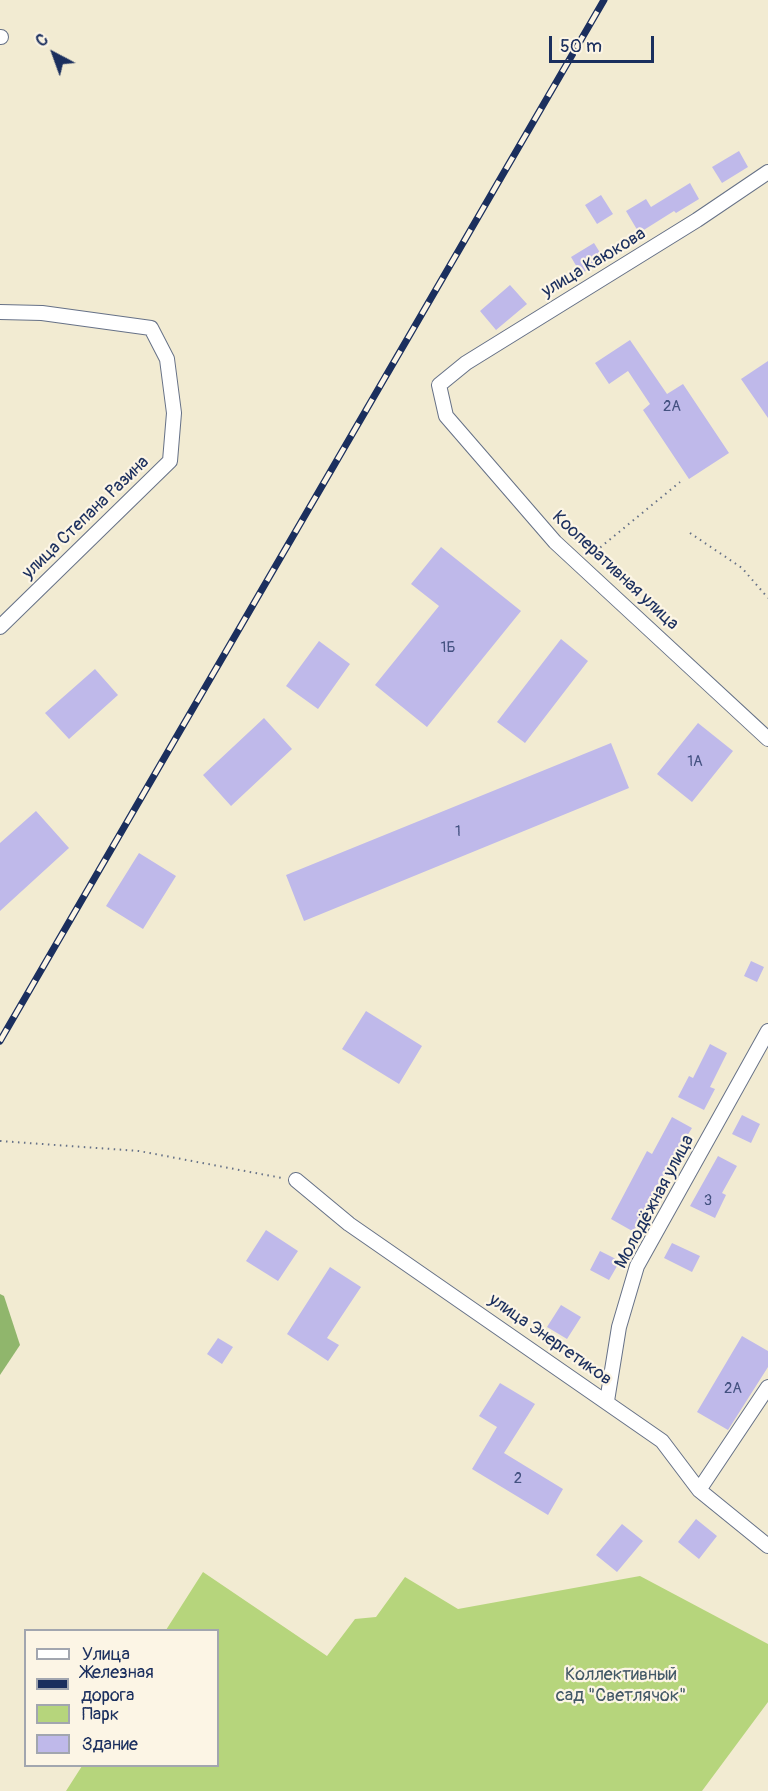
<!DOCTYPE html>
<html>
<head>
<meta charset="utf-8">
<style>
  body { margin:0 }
  #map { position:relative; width:768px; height:1791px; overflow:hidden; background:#f2ebd2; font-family:Pangolin,sans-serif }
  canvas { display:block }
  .legend { position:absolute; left:24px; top:1629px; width:195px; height:138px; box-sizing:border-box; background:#fcf5e5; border:2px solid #a2a6af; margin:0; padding:8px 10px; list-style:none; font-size:18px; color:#1b2f5e }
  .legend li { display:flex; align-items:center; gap:12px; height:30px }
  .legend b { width:30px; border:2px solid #a2a6af }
  .north { position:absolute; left:24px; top:24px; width:60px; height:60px; -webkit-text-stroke:4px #fcf5e5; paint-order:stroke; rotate:319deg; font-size:16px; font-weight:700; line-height:24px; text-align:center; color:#1b2f5e }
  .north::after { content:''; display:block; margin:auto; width:21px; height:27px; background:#1b2f5e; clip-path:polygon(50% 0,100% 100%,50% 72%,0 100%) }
  .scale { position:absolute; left:549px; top:36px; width:105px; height:27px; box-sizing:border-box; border:3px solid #1b2f5e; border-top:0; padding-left:8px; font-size:18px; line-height:21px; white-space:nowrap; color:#1b2f5e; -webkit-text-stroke:4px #fcf5e5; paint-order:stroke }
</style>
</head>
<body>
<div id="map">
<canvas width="768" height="1791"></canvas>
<ul class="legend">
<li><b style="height:8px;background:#fff"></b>Улица</li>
<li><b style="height:8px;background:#1b2f5e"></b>Железная дорога</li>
<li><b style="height:16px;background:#b6d57c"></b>Парк</li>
<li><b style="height:16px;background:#bfb9ea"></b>Здание</li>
</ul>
<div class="north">С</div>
<div class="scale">50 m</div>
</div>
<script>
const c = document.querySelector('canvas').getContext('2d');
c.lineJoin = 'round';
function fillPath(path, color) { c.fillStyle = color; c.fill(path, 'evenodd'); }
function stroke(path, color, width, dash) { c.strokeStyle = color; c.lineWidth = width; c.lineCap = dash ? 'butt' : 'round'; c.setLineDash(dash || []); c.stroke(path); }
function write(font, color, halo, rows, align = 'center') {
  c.font = font + ' Pangolin,sans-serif'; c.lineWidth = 4.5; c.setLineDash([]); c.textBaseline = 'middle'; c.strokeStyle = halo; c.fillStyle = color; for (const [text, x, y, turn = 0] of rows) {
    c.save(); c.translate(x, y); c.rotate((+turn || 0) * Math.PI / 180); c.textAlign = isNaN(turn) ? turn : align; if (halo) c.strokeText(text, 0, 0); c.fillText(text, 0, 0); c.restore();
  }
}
fillPath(new Path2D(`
  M203,1572L327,1656L355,1619L376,1617L405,1577L458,1609L640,1576L768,1644V1702L702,1791H66L82,1766H218V1630H166Z`), '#b6d57c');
fillPath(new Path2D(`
  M0,1294L4,1296L20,1345L0,1375Z`), '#90b66c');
fillPath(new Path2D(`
  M739,151L748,167L722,183L712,167Z
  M690,183L699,199L676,213L674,211L639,233L626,211L646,199L651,207Z
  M601,195L613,214L597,224L585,205Z
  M594,243L604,259L581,274L571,257Z
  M510,285L527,304L496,330L480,311Z
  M630,340L667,394L683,384L729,453L689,479L643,410L650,404L628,371L609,384L595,363Z
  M768,361V418L741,379Z
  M441,547L521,611L427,727L375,685L439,606L411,584Z
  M561,639L588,661L525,743L497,722Z
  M319,641L350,664L318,709L286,686Z
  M95,669L118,695L69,739L45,713Z
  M264,718L292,749L231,806L203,775Z
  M698,723L733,751L692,802L657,774Z
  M611,743L629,788L304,921L286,875Z
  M36,811L69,848L0,911V843Z
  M139,853L176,876L143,929L106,906Z
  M751,961L764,967L757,982L744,976Z
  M366,1011L422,1046L399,1084L342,1049Z
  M710,1044L727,1053L710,1087L715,1089L704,1110L678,1097L689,1076L693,1078Z
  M742,1115L760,1124L751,1143L732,1134Z
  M672,1117L692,1128L677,1152L634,1232L611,1219L647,1151L652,1154Z
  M718,1156L737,1166L722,1193L726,1195L715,1218L690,1206Z
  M266,1230L298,1251L278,1281L246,1261Z
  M672,1243L700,1256L692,1272L664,1258Z
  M600,1251L620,1261L609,1280L590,1270Z
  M330,1267L361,1287L327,1338L339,1345L328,1361L287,1334Z
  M561,1305L581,1317L567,1339L547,1327Z
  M742,1336L768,1351V1367L728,1430L697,1412Z
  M218,1338L233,1347L222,1364L207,1354Z
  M500,1383L535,1404L504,1453L563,1489L548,1515L472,1469L497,1427L479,1416Z
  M696,1519L717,1536L699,1559L678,1542Z
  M622,1524L643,1541L617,1572L596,1555Z`), '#bfb9ea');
const minor = new Path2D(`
  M0,37H1
  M768,172L697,220L466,363L439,385L446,416L555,542L768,739
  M0,312L42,313L151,328L167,359L174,413L170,461L0,627
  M296,1180L349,1224L662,1441L699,1490L768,1546
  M607,1401L619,1327L637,1266L768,1031
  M699,1490L768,1387`);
stroke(minor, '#667187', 16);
stroke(new Path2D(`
  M690,533L742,568L768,598
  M591,555L680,482
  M0,1141L139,1151L282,1178`), '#667187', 2, [1.5, 4.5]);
stroke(minor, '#fff', 14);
const rail = new Path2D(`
  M0,1041L604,0`);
stroke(rail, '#1b2f5e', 7);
stroke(rail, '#fcf5e5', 4.5, [14]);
write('15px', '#445281', null, [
  ["2А",672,407],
  ["1Б",448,648],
  ["1А",695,762],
  ["1",458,832],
  ["3",708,1201],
  ["2А",733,1389],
  ["2",518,1479]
]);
write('18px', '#1b2f5e', '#fcf5e5', [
  ["улица Каюкова",594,263,-31],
  ["улица Степана Разина",86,518,-44],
  ["Кооперативная улица",615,571,43],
  ["Молодёжная улица",655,1202,-62],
  ["улица Энергетиков",550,1340,35]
]);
write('18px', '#425866', '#fcf5e5', [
  ["Коллективный",621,1675],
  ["сад \"Светлячок\"",621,1696]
]);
</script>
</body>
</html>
